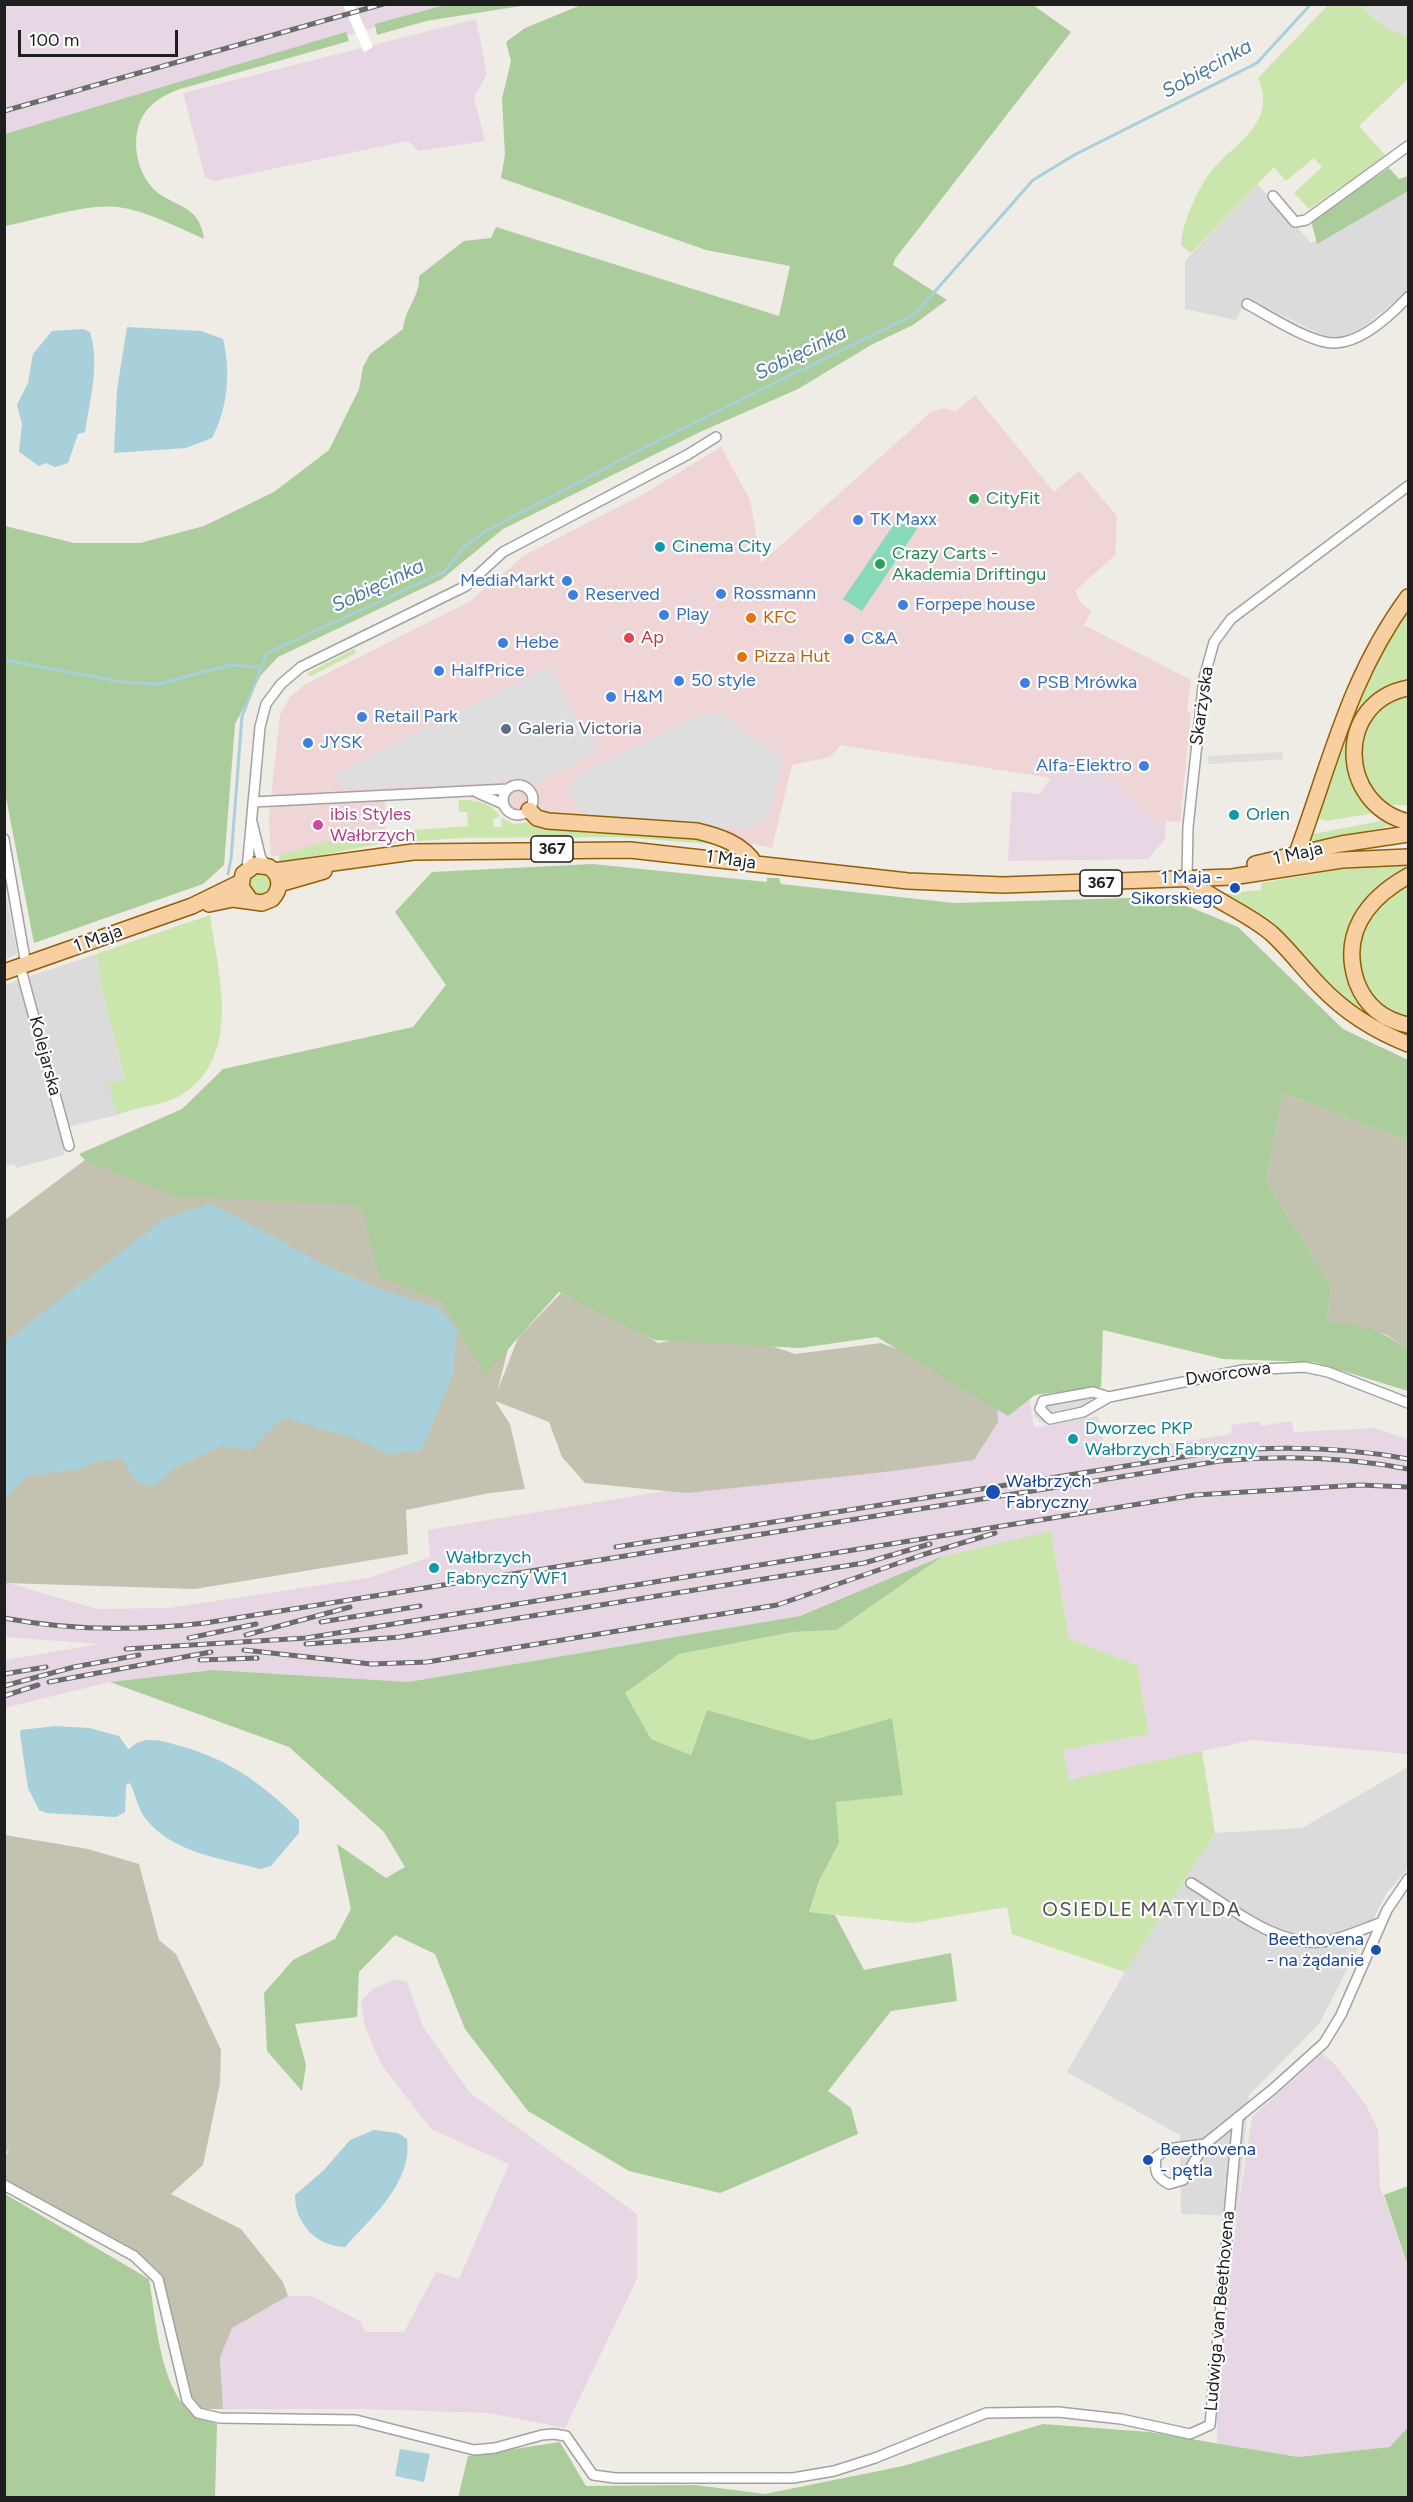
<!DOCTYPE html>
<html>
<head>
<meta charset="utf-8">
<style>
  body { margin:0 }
  #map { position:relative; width:1413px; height:2502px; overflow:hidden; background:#efebe5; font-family:Figtree,sans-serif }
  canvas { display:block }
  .frame { position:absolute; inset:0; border:6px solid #1e1e1e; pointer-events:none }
  .scale { position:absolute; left:18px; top:30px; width:160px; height:27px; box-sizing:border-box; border:3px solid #1e1e1e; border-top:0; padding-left:8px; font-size:18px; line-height:21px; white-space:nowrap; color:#1e1e1e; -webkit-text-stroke:4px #fff; paint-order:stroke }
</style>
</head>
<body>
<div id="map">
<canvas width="1413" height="2502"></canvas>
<div class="frame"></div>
<div class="scale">100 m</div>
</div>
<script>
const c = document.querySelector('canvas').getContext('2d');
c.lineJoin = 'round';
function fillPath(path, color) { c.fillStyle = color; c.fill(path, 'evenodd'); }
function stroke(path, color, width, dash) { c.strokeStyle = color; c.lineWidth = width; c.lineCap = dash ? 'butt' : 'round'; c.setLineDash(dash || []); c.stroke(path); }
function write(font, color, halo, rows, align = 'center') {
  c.font = font + ' Figtree,sans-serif'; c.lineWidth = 4.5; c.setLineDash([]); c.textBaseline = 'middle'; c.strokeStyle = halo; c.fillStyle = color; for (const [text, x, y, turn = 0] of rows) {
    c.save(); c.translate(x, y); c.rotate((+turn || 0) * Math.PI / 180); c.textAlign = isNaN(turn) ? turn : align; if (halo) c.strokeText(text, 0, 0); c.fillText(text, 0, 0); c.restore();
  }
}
fillPath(new Path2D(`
  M1257,184L1311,243L1408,189V291L1362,328L1334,341L1247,298L1236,320L1185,309V261Z
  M4,883L17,953L5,960H4Z
  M96,954L103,994L125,1080L108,1084L117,1115L59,1129L65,1155L16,1168L14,1164L5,1166L4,985Z
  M1408,1767V1868L1386,1894L1319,2024L1249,2095L1237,2216L1181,2214L1180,2135L1067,2072L1125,1972L1215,1833L1302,1828Z`), '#dcdbdb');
fillPath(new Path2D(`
  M975,395L1054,492L1079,471L1117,516L1115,555L1075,591L1081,603L1091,611L1084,625L1191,680L1187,712L1191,713L1180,822L1151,820L1102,773V759L1051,778L841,745L830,757L792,765L772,848L753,844L707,826L551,816L540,808L527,818L513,820L492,803L464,796L385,801L386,833L364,834L278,856H271L269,815L280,715L290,697L304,685L469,602L525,555L642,495L721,447L750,500L761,563L931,412L944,408L955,412Z`), '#efd5d5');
fillPath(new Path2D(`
  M4,5H456L338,38L5,142Z
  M476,19L487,74L474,97L485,141L419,151L408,141L214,181L205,177L183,93Z
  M1051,757L1102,759V773L1151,820L1166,821L1165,839L1148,859L1008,861L1012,791L1040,794L1051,778Z
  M1029,1394L1034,1428L1098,1416L1106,1454L1231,1434L1232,1425L1258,1421L1261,1426L1291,1421L1294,1432L1374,1428L1408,1439V1754L1252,1740L1069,1781L1062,1750L1149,1734L1137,1665L1069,1639L1051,1531L943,1556L800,1616L407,1682L213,1670L110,1682L5,1708V1660L100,1644L5,1637V1582L97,1609L169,1608L368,1578L430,1557L428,1530L787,1471L915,1406Z
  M397,1979L407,1982L423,2027L470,2093L637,2214V2279L565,2428L489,2413L362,2409H223L220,2358L232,2328L288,2296H311L360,2321L365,2332H404L436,2272L459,2279L509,2164L431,2129L381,2064L365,2027L361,2001L372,1989Z
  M1322,2054L1332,2061L1366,2105L1378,2130L1380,2187L1408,2266V2427L1391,2447L1298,2457L1217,2443V2400L1236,2222L1252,2117Z`), '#e7d7e5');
fillPath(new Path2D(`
  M1283,1093L1408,1141V1349L1387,1335L1358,1325H1336L1327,1321L1331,1286L1266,1181Z
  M323,1158L508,1349L497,1392L518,1338L561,1293L617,1319L658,1343L688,1338L769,1345L795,1354L881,1343L943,1366L997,1393L998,1422L974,1460L885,1472L687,1493L585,1483L562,1457L549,1422L495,1401L510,1424L525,1489L490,1493L406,1510L408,1554L195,1589L5,1583V1220L85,1160Z
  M5,1835L88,1849L139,1864L159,1940L176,1954L221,2050L220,2083L203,2165L171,2194L241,2229L283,2282L288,2296L232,2328L220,2358L223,2409H200L191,2395L161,2274L141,2255L5,2180V2157L10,2147L5,2154Z`), '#c3c2b1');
fillPath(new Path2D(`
  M1328,5H1364L1363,8L1387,29L1408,36V79L1359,126L1386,156L1309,209L1294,193L1322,167L1314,158L1286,181L1274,167L1191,253L1181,245C1182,224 1194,198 1205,180C1226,146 1280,127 1258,78Z
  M1408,608V682L1357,718L1361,799L1376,813L1326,821L1319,818L1355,699Z
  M354,649L356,653L311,676L306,674Z
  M1408,692V805C1402,805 1391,806 1385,803C1352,789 1355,729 1379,708C1387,702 1399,697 1408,692Z
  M459,800C476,800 490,802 500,816L493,819L494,827H502L501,818L514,824L527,822L540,829L695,835L724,845L619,837L460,838L380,844L278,863L280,855L333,840L332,836L468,826L467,812H459Z
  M1380,821H1388L1393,825L1309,845L1313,834Z
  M1408,864V868C1390,879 1346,929 1344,951C1341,989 1372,1027 1408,1031V1039L1367,1019L1220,894L1261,890V883L1343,869Z
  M249 885a11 11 0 1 1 22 0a11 11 0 1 1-22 0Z
  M1408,882V1018C1361,1008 1346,956 1371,917C1381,902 1395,893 1408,882Z
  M210,915C218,974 243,1054 183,1094C164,1106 138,1106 117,1115L108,1084L125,1079L103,994L96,954Z
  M1051,1531L1069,1639L1137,1665L1149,1734L1063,1750L1069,1780L1202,1751L1215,1833L1125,1972L1012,1934L1007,1907L912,1923L809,1912L819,1881L839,1843L836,1802L892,1718L813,1740L707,1710L691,1755L651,1739L625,1693L679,1654L793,1632L837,1630L943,1556Z`), '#cbe6ad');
fillPath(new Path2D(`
  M445,5V4L527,5L426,21L377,35L375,24Z
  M581,5H1033L1071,32L895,259L893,265L947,300L913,325L871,345L798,389L700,432L503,529L442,579L278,657L261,675L235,724L224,865L203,884L34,943L5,792V526L74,543H140L204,526L274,492L329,450L359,389L363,367L370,354L403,329C406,306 420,297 419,276L464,241L491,238L496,227L779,316L790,266L706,250L501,178L505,155L502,99L511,61L506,42L525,28Z
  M346,32L349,41L180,89C161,96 144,106 138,128C132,150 140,181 161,195C181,208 200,208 204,239C177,227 147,211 118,207C87,203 36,220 5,226V134Z
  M1389,168L1399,179L1408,176V191L1317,244L1311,220Z
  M593,864L767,882V878H779L781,884L954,903L1166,897L1238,927L1343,1029L1408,1060V1141L1283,1093L1266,1181L1331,1286L1327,1321C1339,1326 1349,1323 1360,1325C1378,1330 1393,1339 1408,1349V1391L1314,1362L1223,1359L1103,1330L1101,1387L1035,1395L1008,1416L877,1337L800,1348L654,1340L559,1292L485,1375L443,1302L380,1277L361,1205L174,1196L85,1160L79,1154L182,1109L223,1069L413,1027L446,985L395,912L432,872Z
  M943,1556L837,1630L793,1632L679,1654L625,1693L651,1739L691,1755L707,1710L813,1740L892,1718L903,1795L836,1802L839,1843L819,1881L809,1912L835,1915L864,1970L951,1953L957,2001L891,2011L828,2091L851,2108L858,2134L720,2193L629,2171L528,2111L465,2029L435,1954L395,1935L359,1972L357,2017L295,2024L306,2065L302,2091L267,2051L264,1993L293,1960L335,1939L351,1909L337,1844L386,1878L405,1867L384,1832L289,1747L110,1682L213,1670L408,1682L800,1616Z
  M1408,2186V2266L1384,2195Z
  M5,2194L149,2279C156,2320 160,2391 195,2416C201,2420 211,2421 217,2424L215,2497L5,2498Z
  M1043,2424L1149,2432L1298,2457L1390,2447L1408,2427V2497L458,2498L468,2456L560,2442L586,2486L695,2485L765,2494L903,2466Z`), '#abcc9b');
fillPath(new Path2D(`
  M901,514L917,529L862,611L843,599Z`), '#86dab7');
fillPath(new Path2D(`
  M1364,4L1408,5V36L1387,29L1363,7Z
  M550,666L577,719L590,731L598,753L532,785L527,779L506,778L499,783L343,788L335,774Z
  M713,713L724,715L744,733L768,745L771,751L784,756L766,822L758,821L757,829L598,819L580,811L567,786L575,782L573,777L700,715Z
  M1283,752V759L1208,764V756Z
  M1093,1390L1107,1403L1099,1410L1045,1423L1039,1422L1034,1415L1040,1403Z`), '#dedede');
fillPath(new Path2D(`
  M127,327L201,331L223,339C231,371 228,408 212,438L186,448L114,453L117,390Z
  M83,329L90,332C100,364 90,400 85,432L78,434L68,463L55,467L46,463L39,466L19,452L22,424L17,405L28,383L33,354L52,331Z
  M212,1204L329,1267L385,1291L439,1308L457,1329L453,1374L422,1450L386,1454L357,1439L283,1418L250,1450L221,1446L174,1468L153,1487L135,1481L122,1458L98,1461L78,1469L25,1477L5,1501V1342L165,1218Z
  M55,1726L89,1728L119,1736L128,1749C132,1748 135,1743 139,1742C151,1737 168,1742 180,1746C229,1759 264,1785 299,1820V1833L271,1866L260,1869C220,1858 172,1853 145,1818C137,1807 136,1795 130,1783L126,1785L125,1812L116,1817L47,1813L39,1810L28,1788L20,1734L21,1730Z
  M374,2130L398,2133L407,2139C413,2182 372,2217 345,2247C316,2246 295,2224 295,2195L324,2170L350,2140Z
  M400,2449L430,2454L424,2482L395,2476Z`), '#a7d0da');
fillPath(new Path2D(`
  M343,5H355L373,47L364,52Z`), '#fff');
stroke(new Path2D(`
  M4,660L122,682L159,684L229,665L259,667
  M228,874L231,859L242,716L267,653L444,572L464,547L486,531L653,443L915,314L1033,180L1076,154L1257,63L1311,4`), '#a7d0da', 3);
const street = new Path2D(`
  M1273,196L1295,222L1306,220L1408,146
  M1247,304C1268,315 1313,345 1336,343C1362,342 1391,315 1408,297
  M503 800a15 15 0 1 1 30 0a15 15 0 1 1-30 0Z
  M478,793L503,804
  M253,802L508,789
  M252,822L261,859L269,867
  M4,839L26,965
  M247,870L260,727L266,704L281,684L301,667L466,586L503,552L687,455L716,437
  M1187,877L1188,827L1204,678L1214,642L1231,619L1408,486
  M20,966L69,1146
  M1109,1397L1083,1412L1050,1419L1040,1409L1043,1401L1093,1392L1109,1397L1243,1370L1305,1367L1328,1372L1408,1403
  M1191,1883C1229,1906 1280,1950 1328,1941C1346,1937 1363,1929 1380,1923
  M1205,2144L1167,2149L1156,2157C1154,2172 1156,2177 1169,2184L1183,2180L1205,2144L1273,2089L1324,2043L1341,2015L1387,1910L1408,1879
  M4,2185L134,2256L158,2279L187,2400L198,2413L220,2418L356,2420L474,2450L495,2448L542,2435L554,2434L566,2436L593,2475L615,2478H793L834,2471L875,2458L986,2413L1058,2412L1121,2419L1190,2434L1210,2425L1238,2117`);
const primary = new Path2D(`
  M1408,688C1335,702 1337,804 1408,822
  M529,810L537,818L548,821L697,831C718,836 744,844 755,864
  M1297,853C1331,761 1349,677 1408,597
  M1255,864L1341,844L1408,834
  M274,871L413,852L630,850L908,881L1003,885L1232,877L1342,860L1408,857
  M1408,876C1367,899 1340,934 1357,983C1366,1006 1384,1020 1408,1025
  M1187,877C1209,899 1245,911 1271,933C1289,949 1304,970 1321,987C1346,1013 1375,1031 1408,1044
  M279,884L324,871
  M209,904L233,899L262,903L272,899C282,888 281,875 269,867L255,865L243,874L241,887L251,901
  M4,972L192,906L241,882`);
stroke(street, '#a2a2a2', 12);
stroke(primary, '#915f07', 18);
stroke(street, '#fff', 9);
stroke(primary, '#f7cfa1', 15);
const rail = new Path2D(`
  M4,111L383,4
  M616,1547L1220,1451C1284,1446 1345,1447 1408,1459
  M4,1618C72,1631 137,1631 205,1623L1220,1461C1284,1455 1345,1457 1408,1469
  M321,1622L420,1606
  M246,1635L350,1607
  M189,1638L256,1624
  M306,1644L400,1637L864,1563L930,1544
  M126,1649L306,1638L1195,1495L1360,1485L1408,1487
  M244,1650L371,1664L427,1662L777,1605L922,1555L995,1533
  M200,1660L257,1658
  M4,1674L46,1667
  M49,1682L211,1652
  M4,1686L74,1667L139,1655
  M4,1696L38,1685`);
stroke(rail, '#6c6c6c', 5);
stroke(rail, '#fff', 3, [9]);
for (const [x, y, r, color] of [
  [974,499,6,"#2e9e5b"],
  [858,520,6,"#3f7fe0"],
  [660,547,6,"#0f9aa8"],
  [880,564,6,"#2e9e5b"],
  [567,581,6,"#3f7fe0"],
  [721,594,6,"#3f7fe0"],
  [573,595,6,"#3f7fe0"],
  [903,605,6,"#3f7fe0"],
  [664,615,6,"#3f7fe0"],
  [751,618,6,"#e8710a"],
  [629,638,6,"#e0444e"],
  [849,639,6,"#3f7fe0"],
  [503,643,6,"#3f7fe0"],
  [742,657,6,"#e8710a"],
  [439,671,6,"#3f7fe0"],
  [679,681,6,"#3f7fe0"],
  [1025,683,6,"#3f7fe0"],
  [611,697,6,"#3f7fe0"],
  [362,717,6,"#3f7fe0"],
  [506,729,6,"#5c6f8a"],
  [308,743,6,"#3f7fe0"],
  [1144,766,6,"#3f7fe0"],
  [1234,815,6,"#0f9aa8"],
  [318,825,6,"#d1479c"],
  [1235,888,6,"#1a4fb4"],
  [1073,1439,6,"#0f9aa8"],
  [993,1492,8,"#1a4fb4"],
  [434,1568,6,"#0f9aa8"],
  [1376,1950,6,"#1a4fb4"],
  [1148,2160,6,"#1a4fb4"]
]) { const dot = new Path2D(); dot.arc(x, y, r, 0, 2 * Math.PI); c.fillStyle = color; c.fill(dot); stroke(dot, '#fff', 2); }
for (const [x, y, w] of [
  [552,849,42],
  [1101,883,42]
]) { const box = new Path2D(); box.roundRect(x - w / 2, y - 13, w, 26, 4.5); c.fillStyle = '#fff'; c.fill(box); stroke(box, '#1e1e1e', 1.5); }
write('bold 16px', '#1e1e1e', null, [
  ["367",552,849],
  ["367",1101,883]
]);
write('18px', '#27864d', '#fff', [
  ["CityFit",986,499],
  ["Crazy Carts -",892,554],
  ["Akademia Driftingu",892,575]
], 'left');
write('18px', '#366cbe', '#fff', [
  ["TK Maxx",870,520],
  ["MediaMarkt",555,581,"right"],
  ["Rossmann",733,594],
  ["Reserved",585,595],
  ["Forpepe house",915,605],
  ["Play",676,615],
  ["C&A",861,639],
  ["Hebe",515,643],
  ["HalfPrice",451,671],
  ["50 style",691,681],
  ["PSB Mrówka",1037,683],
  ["H&M",623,697],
  ["Retail Park",374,717],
  ["JYSK",320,743],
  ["Alfa-Elektro",1132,766,"right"]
], 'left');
write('18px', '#0d838f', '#fff', [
  ["Cinema City",672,547],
  ["Orlen",1246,815],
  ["Dworzec PKP",1085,1429],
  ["Wałbrzych Fabryczny",1085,1450],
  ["Wałbrzych",446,1558],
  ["Fabryczny WF1",446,1579]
], 'left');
write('18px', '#c56008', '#fff', [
  ["KFC",763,618],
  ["Pizza Hut",754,657]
], 'left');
write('18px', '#be3a42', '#fff', [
  ["Ap",641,638]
], 'left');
write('18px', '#1e1e1e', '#fff', [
  ["Skarżyska",1202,706,-82],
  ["1 Maja",1298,854,-13],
  ["1 Maja",731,860,8],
  ["1 Maja",98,939,-20],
  ["Kolejarska",45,1056,75],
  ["Dworcowa",1228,1374,-8],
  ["Ludwiga van Beethovena",1220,2311,-85]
]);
write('18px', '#4e5e75', '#fff', [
  ["Galeria Victoria",518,729]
], 'left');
write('18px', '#b23c85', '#fff', [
  ["ibis Styles",330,815],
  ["Wałbrzych",330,836]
], 'left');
write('18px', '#164399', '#fff', [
  ["1 Maja -",1223,878],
  ["Sikorskiego",1223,899],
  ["Wałbrzych",1006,1482,"left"],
  ["Fabryczny",1006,1503,"left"],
  ["Beethovena",1364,1940],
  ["- na żądanie",1364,1961],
  ["Beethovena",1160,2150,"left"],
  ["- pętla",1160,2171,"left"]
], 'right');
write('italic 20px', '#4c7aa1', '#fff', [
  ["Sobięcinka",1207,69,-29],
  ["Sobięcinka",801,353,-26],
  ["Sobięcinka",378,586,-25]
]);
c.letterSpacing = '1.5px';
write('20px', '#515151', '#fff', [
  ["OSIEDLE MATYLDA",1142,1910]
]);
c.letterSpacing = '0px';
</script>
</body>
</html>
